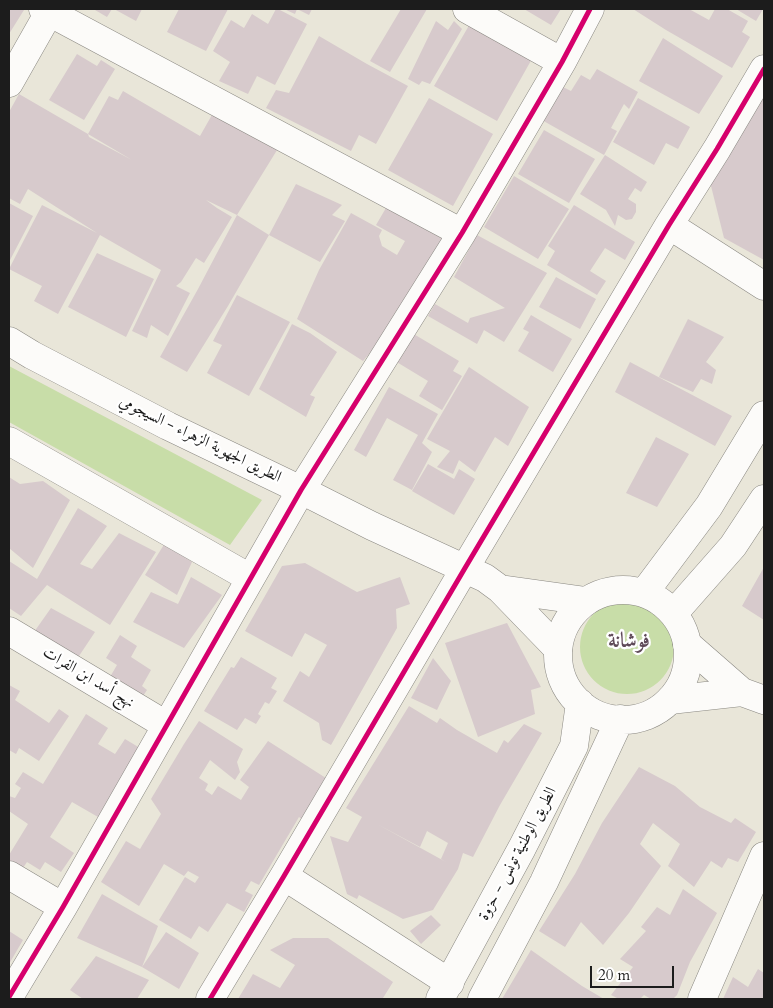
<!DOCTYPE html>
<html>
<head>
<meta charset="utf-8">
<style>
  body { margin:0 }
  #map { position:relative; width:773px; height:1008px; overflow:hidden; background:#e9e6d9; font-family:Cardo,serif }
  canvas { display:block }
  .frame { position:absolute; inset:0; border:10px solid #1c1c1c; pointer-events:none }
  .scale { position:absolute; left:590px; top:966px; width:84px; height:22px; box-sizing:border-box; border:2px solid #1c1c1c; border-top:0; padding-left:6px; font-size:15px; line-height:18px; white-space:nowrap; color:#1c1c1c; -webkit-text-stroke:4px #fff; paint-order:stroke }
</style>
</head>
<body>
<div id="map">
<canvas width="773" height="1008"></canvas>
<div class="frame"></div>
<div class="scale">20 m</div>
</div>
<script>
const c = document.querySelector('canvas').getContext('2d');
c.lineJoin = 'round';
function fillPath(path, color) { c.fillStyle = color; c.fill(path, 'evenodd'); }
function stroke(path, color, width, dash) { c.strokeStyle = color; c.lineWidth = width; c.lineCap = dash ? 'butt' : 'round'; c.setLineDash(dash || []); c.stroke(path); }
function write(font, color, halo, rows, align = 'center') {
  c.font = font + ' Cardo,Amiri,serif'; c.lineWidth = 4.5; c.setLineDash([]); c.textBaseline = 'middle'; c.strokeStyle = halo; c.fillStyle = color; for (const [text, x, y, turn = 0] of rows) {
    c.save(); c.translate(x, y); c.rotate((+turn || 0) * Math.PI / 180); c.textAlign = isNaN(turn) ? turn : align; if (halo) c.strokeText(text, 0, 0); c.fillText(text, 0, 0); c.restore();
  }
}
fillPath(new Path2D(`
  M9,366L262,500L230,545L9,422Z
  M580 647a47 47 0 1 1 94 0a47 47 0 1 1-94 0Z`), '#c8dda8');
fillPath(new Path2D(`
  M9,9L24,10L9,34Z
  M96,9H112L107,17L95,10Z
  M114,9H142L136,21Z
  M179,9H228L206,51L167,32Z
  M276,9H278L307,24L275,85L257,76L248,94L219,81L230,62L213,51L231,20L244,28L252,14L268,24Z
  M284,9H312L309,15L297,9L295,14Z
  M401,9H427L390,72L370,61Z
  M524,9H561L551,25Z
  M633,9H689L709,20L715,9H727L748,21L742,32L750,37L732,68L666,30Z
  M736,9H763L756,21Z
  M436,21L448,30L454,21L462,29L430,84L422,81L419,85L408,79Z
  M471,22L533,57L497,121L434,86Z
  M319,36L367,64L408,86L376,144L359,135L351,151L266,108L276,90L289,93Z
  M663,38L723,76L699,114L639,81Z
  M77,54L97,66L101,60L115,69L84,120L49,100Z
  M597,69L638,92L629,109L624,104L611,128L617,131L604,155L540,119L559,85L571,91L581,75L590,80Z
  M764,87V260L724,238L710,182Z
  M123,91L200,136L217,106L282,142L237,215L206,200L217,208L232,217L204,263L196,258L181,282L176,286L190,293L168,336L151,325L147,338L132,331L161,270L100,235L58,314L34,301L42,286L9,269L42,205L97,233L28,189L20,204L9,198V112L19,94L88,134L89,137L132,160L88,134L109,96L118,100Z
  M429,98L493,134L453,206L388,170Z
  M638,98L690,127L678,149L666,143L654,165L613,142Z
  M544,130L595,159L569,203L518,174Z
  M605,155L647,182L641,192L635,188L628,199L636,204V212L632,219L626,220L618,215L615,226L606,210L580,194Z
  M514,176L569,209L538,259L484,227Z
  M296,184L342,205L332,215L345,221L320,262L269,235Z
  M393,196L451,229L401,317L363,361L297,319L319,270L351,213L382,230L379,236L382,246L397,255L405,241L376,225Z
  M9,203L33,216L9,262Z
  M574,205L635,242L625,260L605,248L590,271L606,281L597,295L547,265L555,251L548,246Z
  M237,215L269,235L228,306L187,372L160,357L198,289Z
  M477,235L547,273L504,342L484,330L477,344L428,316L435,304L468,323L470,318L505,308L454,277Z
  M97,253L154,279L126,337L68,307Z
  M556,277L596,299L580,329L539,307Z
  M237,295L290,322L249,396L207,373L222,345L213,341Z
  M531,315L572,339L553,372L518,351L529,332L523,329Z
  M688,319L724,337L706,362L716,370L712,384L701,379L693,392L659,377Z
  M292,324L310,333L337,352L310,395L315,397L306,417L259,389Z
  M412,333L459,361L453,371L462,376L442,410L419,396L428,381L395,361Z
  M630,362L732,416L715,446L615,392Z
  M469,367L529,407L508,446L495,437L475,472L459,460L453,474L437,467L450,451L427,439Z
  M389,387L438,414L422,443L432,452L412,490L393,480L418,435L387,418L366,457L354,450Z
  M656,437L689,454L657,507L626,493Z
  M428,464L454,479L459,469L475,479L454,515L412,491Z
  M9,477L20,484L43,481L70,500L33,568L9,548Z
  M78,508L107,526L80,564L92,569L119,533L156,552L110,625L47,585L21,616L9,608V561L37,579Z
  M165,543L192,562L177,595L145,575Z
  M305,563L357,592L400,577L410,604L396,609L397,628L331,745L322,740L319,723L283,701L300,671L309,677L327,645L305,633L292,657L245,631L282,566Z
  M764,567V620L742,606Z
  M191,577L222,595L184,648L133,622L151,592L178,604Z
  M51,608L95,632L77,659L34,632Z
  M507,623L541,687L531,690L535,714L478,737L445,643Z
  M120,635L137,646L131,657L151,670L142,686L147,690L141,699L110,677L117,665L106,658Z
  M241,657L277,678L271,688L277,691L269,704L265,702L258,714L261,716L256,724L245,718L237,730L204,711L231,667L234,668Z
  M433,658L451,681L437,710L411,698Z
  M9,685L20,691L15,700L49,723L59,709L69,716L39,761L19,748L16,754L9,750Z
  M409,706L437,723L440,718L457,730L497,753L504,740L508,743L524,724L542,733L500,805L473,857L463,853L458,869L433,910L403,919L359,895L357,899L347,894L330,836L348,842L362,817L346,808ZM377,824L420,847L427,831L448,843L441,859L446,862Z
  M86,714L108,728L98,744L115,754L125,739L140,748L98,817L72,802L50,837L74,853L61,872L45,862L40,870L27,862L23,868L9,860V855L28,824L9,811V796L15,798L21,788L15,784L23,772L43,784Z
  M199,721L243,749L237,762L240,772L235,780L210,760L199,778L208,784L205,790L212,795L218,786L241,800L249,787L240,780L268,741L329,780L305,822L299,817L259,885L251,881L245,891L253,895L244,912L227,903L208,932L199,926L191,939L159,920L185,877L195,883L199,877L188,871L184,876L164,864L139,906L101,882L126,841L140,849L161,814L151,799L184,744Z
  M639,767L675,786L700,807L731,823L735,818L756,832L738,862L728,858L722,868L711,861L694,887L668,866L680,844L653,823L640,844L661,866L629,913L603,945L581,922L565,947L539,931L575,874L602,823Z
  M683,889L717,913L690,962L677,995L673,999H651L644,995L640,999H619L611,995L633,967L620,959L646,931L641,927L657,907L670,915Z
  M102,894L158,926L142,967L77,938Z
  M431,915L441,925L421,944L410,931Z
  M9,931L23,940L9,964Z
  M166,932L199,953L179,989L142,967Z
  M293,938H328L393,982L383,998L385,999H238L253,974L280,988L295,965L270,950Z
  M531,950L582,986L604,999H502Z
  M96,956L149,980L137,999H83L70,990Z
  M758,969L764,973V999H723L733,977L748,987Z`), '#d7cacc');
const street = new Path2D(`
  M43,9L462,233
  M467,9L562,62
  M9,83L51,9
  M669,225L764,286
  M9,441L250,578
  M9,631L166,725
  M9,875L63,907
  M284,876L450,983
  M9,997L63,907L301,490L462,233L562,62L590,9
  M210,999L284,876L465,568L669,225L717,149L764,69
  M702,999L764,856`);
const secondary = new Path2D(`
  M9,341L32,355L168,426L301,490L372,526L485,578L500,589L558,649
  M500,589L586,601
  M687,644L742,692L764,700
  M670,700L742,692`);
const primary = new Path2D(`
  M558 655a65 65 0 1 1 130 0a65 65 0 1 1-130 0Z
  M644,593L709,506L764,415
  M674,613L733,546L764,499
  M440,999L522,848L574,746L580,703
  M482,999L544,882L620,719`);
stroke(street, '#898781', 29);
stroke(secondary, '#898781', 29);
stroke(primary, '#898781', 29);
stroke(street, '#fcfbf9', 28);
stroke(secondary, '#fcfbf9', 28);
stroke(primary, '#fcfbf9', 28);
stroke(new Path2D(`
  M9,997L63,907L301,490L462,233L562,62L590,9
  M210,999L284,876L465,568L669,225L717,149L764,69`), '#d6006c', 5);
write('16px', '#1c1c1c', '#fff', [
  ["الطريق الجهوية الزهراء - السيجومي",200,440,26],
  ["نهج أسد ابن الفرات",88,678,31],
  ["الطريق الوطنية تونس - حزوة",518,854,-62]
]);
write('bold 21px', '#5f4a58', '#fff', [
  ["فوشانة",629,642]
]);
</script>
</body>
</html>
